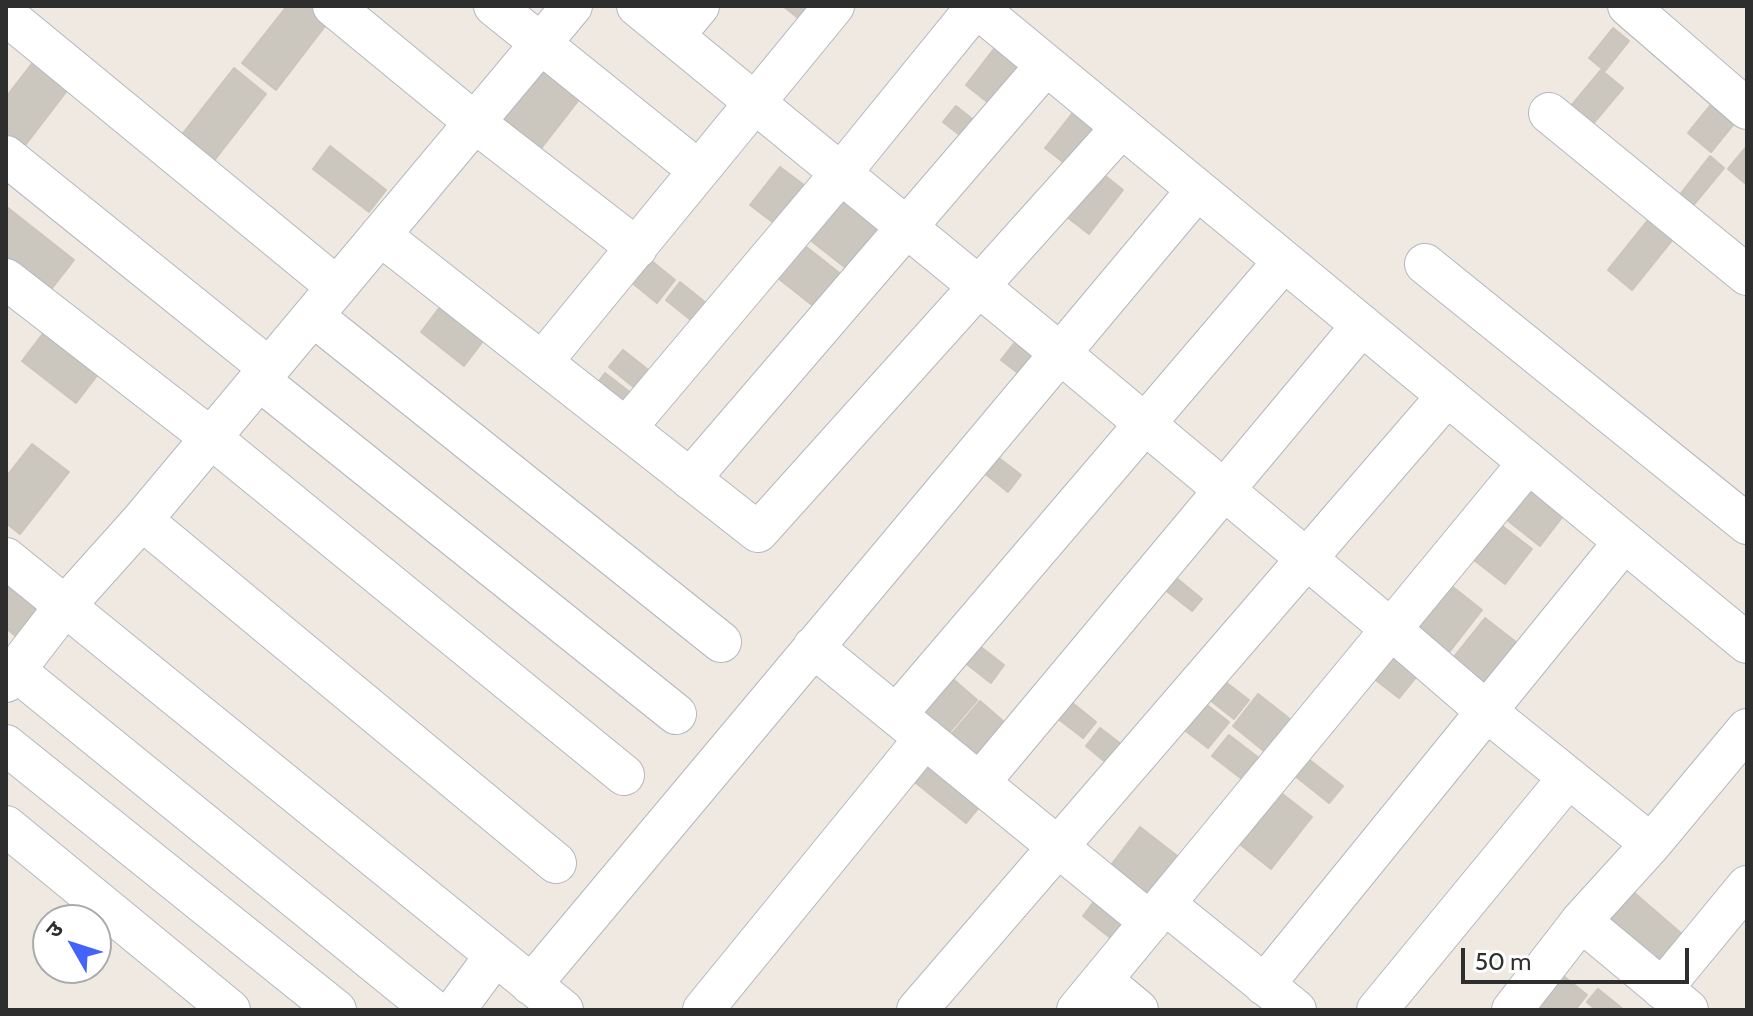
<!DOCTYPE html>
<html>
<head>
<meta charset="utf-8">
<style>
  body { margin:0 }
  #map { position:relative; width:1753px; height:1016px; overflow:hidden; background:#efe9e1; font-family:Cabin,"Noto Sans Devanagari",sans-serif }
  canvas { display:block }
  .frame { position:absolute; inset:0; border:8px solid #2e2e2e; pointer-events:none }
  .north { position:absolute; left:32px; top:904px; width:80px; height:80px; box-sizing:border-box; background:#fff; border:2px solid #ababab; border-radius:50%; rotate:309deg; font-size:22px; font-weight:700; line-height:32px; text-align:center; color:#2e2e2e }
  .north::after { content:''; display:block; margin:auto; width:28px; height:36px; background:#4264fb; clip-path:polygon(50% 0,100% 100%,50% 72%,0 100%) }
  .scale { position:absolute; left:1461px; top:948px; width:228px; height:36px; box-sizing:border-box; border:4px solid #2e2e2e; border-top:0; padding-left:10px; font-size:24px; line-height:28px; white-space:nowrap; color:#2e2e2e; -webkit-text-stroke:6px #fff; paint-order:stroke }
</style>
</head>
<body>
<div id="map">
<canvas width="1753" height="1016"></canvas>
<div class="frame"></div>
<div class="north">उ</div>
<div class="scale">50 m</div>
</div>
<script>
const c = document.querySelector('canvas').getContext('2d');
c.lineJoin = 'round';
function fillPath(path, color) { c.fillStyle = color; c.fill(path, 'evenodd'); }
function stroke(path, color, width, dash) { c.strokeStyle = color; c.lineWidth = width; c.lineCap = dash ? 'butt' : 'round'; c.setLineDash(dash || []); c.stroke(path); }
const building = new Path2D(`
  M287,6H310L329,21L276,90L242,63Z
  M783,6H819L807,25Z
  M1613,28L1629,41L1605,71L1589,58Z
  M1000,41L1035,69L1001,113L966,85Z
  M539,50L588,88L536,155L486,117Z
  M41,52L76,79L23,148L6,134V97Z
  M234,68L266,94L213,162L180,137Z
  M1601,70L1623,88L1592,125L1570,107Z
  M1714,101L1737,120L1711,152L1688,133Z
  M956,106L986,130L974,146L943,122Z
  M1075,110L1101,131L1072,169L1045,148Z
  M330,146L386,190L369,212L313,169Z
  M1747,146V185L1728,169Z
  M1710,156L1724,168L1691,208L1678,197Z
  M1093,166L1123,190L1089,234L1058,210Z
  M780,167L813,192L783,230L750,205Z
  M833,189L890,233L856,276L800,232Z
  M8,208L74,260L49,292L6,258Z
  M1653,214L1677,234L1632,290L1608,270Z
  M795,238L852,283L826,316L769,271Z
  M643,254L675,280L657,303L625,277Z
  M680,282L716,311L702,329L666,300Z
  M446,299L489,333L464,366L421,332Z
  M48,327L102,369L76,403L22,361Z
  M1019,337L1045,357L1027,380L1001,360Z
  M623,350L656,376L642,394L609,367Z
  M605,373L640,400L625,419L591,392Z
  M32,444L69,472L20,534L6,523V477Z
  M991,452L1021,475L1008,492L978,468Z
  M1530,482L1567,511L1540,546L1502,516Z
  M1497,522L1532,549L1505,584L1470,557Z
  M1169,572L1202,599L1192,611L1159,585Z
  M1444,580L1482,610L1443,660L1405,630Z
  M6,583L41,611L19,639L6,628Z
  M1485,618L1521,646L1485,691L1449,663Z
  M968,637L1004,665L991,683L955,655Z
  M1394,641L1425,666L1399,698L1368,674Z
  M945,672L977,700L940,743L908,715Z
  M1215,674L1249,700L1234,719L1201,693Z
  M1258,694L1300,727L1275,760L1233,726Z
  M1065,697L1096,722L1083,738L1052,714Z
  M1198,698L1229,722L1208,748L1178,725Z
  M980,701L1012,729L976,772L943,744Z
  M1100,728L1130,751L1115,770L1086,746Z
  M1229,735L1268,765L1251,786L1212,756Z
  M929,747L989,795L966,823L906,775Z
  M1302,754L1343,786L1329,803L1289,771Z
  M1272,786L1312,817L1271,869L1231,837Z
  M1140,827L1181,859L1142,909L1102,877Z
  M1623,883L1690,941L1663,973L1596,914Z
  M1101,892L1137,920L1118,944L1083,916Z
  M1551,966L1587,995L1575,1010H1523Z
  M1598,989L1624,1010H1596L1587,1002Z`);
fillPath(building, '#cbc7bf');
stroke(building, '#cbc5ba', 2);
const minor = new Path2D(`
  M333,6L474,122L637,248
  M494,6L698,170
  M637,6L1060,353L1392,630L1486,711L1651,844
  M975,6L1747,643
  M1628,6L1747,109
  M6,15L337,287
  M674,36L699,6
  M1549,113L1747,275
  M6,156L269,368
  M380,235L758,532L1122,127
  M1425,264L1747,524
  M6,279L211,438L624,775
  M313,316L721,642
  M542,362L834,6
  M259,380L676,714
  M626,428L841,173L976,7
  M690,479L1046,65
  M142,520L556,863
  M6,558L563,1010
  M813,647L1150,922
  M16,671L433,1010
  M6,682L64,607L142,520L572,6
  M897,714L1284,261
  M6,745L336,1010
  M980,782L1362,325
  M6,826L230,1010
  M1165,904L1296,1010
  M1581,921L1688,1010
  M1102,980L1138,1010
  M531,985L1197,190
  M1264,985L1624,542
  M1662,989L1747,886
  M455,1010L494,957
  M703,1010L925,738
  M917,1010L1447,396
  M1077,1010L1528,463
  M1377,1010L1568,778
  M1512,1010L1581,921L1651,844L1747,729`);
stroke(minor, '#b4b7c1', 42);
stroke(minor, '#fff', 40);
</script>
</body>
</html>
